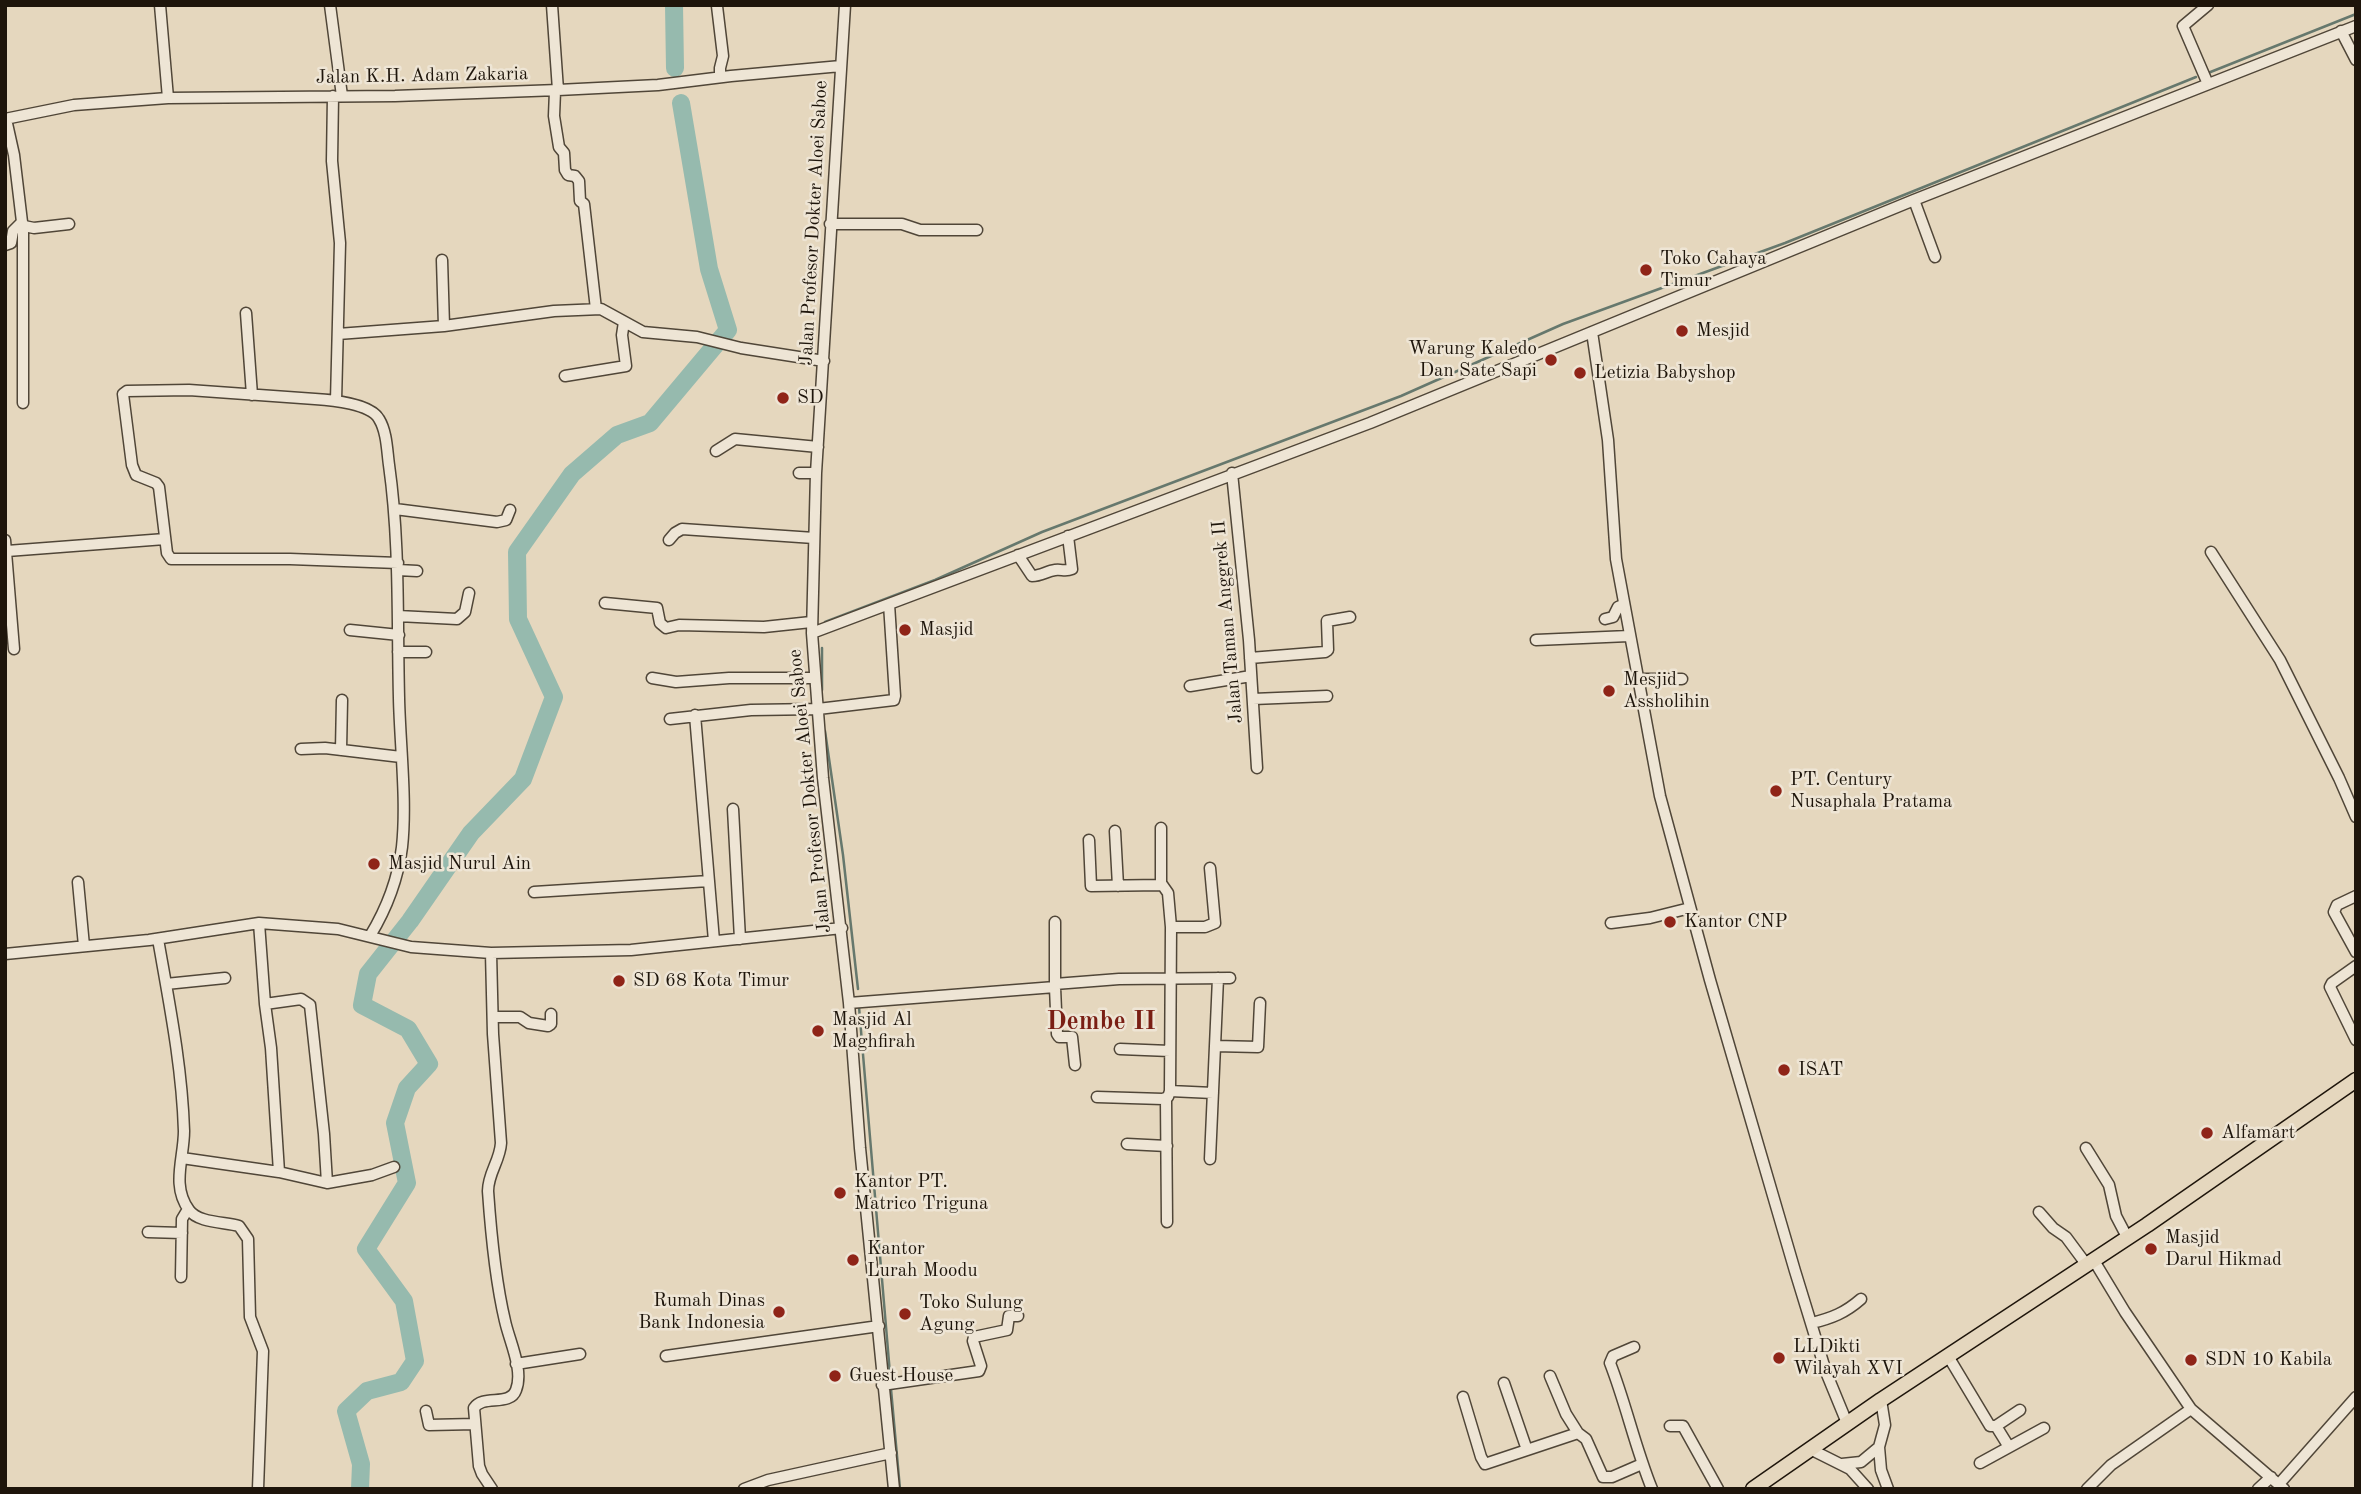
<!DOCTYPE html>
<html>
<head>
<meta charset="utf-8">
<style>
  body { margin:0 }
  #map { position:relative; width:2361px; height:1494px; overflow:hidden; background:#e5d7be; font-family:"Old Standard TT",serif }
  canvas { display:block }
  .frame { position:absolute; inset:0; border:7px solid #1e150b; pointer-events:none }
</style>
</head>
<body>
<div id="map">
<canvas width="2361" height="1494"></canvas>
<div class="frame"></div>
</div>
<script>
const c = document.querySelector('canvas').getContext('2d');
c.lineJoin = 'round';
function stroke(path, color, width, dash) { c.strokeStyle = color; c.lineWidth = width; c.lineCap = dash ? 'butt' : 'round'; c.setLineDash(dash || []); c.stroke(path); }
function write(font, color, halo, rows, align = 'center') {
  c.font = font + ' "Old Standard TT",serif'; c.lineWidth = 5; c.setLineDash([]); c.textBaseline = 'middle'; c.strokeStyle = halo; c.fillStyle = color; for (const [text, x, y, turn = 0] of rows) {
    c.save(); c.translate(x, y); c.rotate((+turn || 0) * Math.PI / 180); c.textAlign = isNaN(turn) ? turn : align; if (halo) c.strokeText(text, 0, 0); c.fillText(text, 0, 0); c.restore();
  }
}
stroke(new Path2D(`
  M2208,73L2356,14
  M825,622L935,580L1042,532L1401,396L1563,324L1785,243L2196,77
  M822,690V648
  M825,731L843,855L858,989
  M859,1007L890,1374
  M891,1389L900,1489`), '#66786d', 2.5);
stroke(new Path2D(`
  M674,5L675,68
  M360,1489L361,1464L346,1411L367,1391L401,1382L415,1361L404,1301L366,1249L407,1183L395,1123L407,1088L429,1064L408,1029L362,1005L368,974L410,921L471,833L523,779L554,697L518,619L517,552L572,474L617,435L650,423L728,330L709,269L681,103`), '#96baae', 18);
const minor = new Path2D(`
  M160,5L168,98
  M330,5L342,96
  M552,5L558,90
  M845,5L816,473L812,633L823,778L849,1003L860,1148L894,1489
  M2208,5L2183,26L2208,84
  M717,6L723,56L720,68V77
  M2341,31L2356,60
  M555,91L554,116L559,147L564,153L565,170L568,175L575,176L579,181L580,201L584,204L596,309
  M333,96L332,161L340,243L336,401
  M5,119L74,105L168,98L395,96L558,90L658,85L731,76L841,66
  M6,119L14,155L22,222
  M1914,200L1935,257
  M22,222L24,226L34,228L69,224
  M830,224H902L920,230H977
  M5,245L11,243L13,231L22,222
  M442,260L444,326
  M246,313L252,395
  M1592,332L1608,440L1616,559L1660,796L1710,980L1795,1271L1826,1372L1847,1423
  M338,334L444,326L554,311L601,309L643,332L697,337L741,348L824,361
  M565,376L626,366L622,335L624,322
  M23,403V226
  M716,451L735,439L818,447
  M799,473H816
  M1232,473L1249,640L1257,768
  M395,509L497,522L506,520L510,510
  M5,540L14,649
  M669,540L675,533L682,529L814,538
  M7,551L165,539
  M2211,552L2280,660L2339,778L2356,817
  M1018,555L1032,576C1041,576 1047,571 1055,570C1062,569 1065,572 1072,569L1068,536
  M398,570L417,571
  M605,603L657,608L660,623L666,628L679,625L764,627L811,622
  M398,616L457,619L465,612L469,593
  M1605,619L1613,617L1618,607L1623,605
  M350,630L399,635
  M812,633L1370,423L1914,200L2356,26
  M1536,640L1629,636
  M398,652H426
  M1250,658L1325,652L1328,650L1327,621L1350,617
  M652,678L676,682L729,678H815
  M1638,679H1682
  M1190,686L1251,676
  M1253,699L1327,696
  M695,715L714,941
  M670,719L751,710L818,709L894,700L895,696L889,604
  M301,749L325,748L401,757
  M341,750L342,700
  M733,809L740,939
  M1115,831L1118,886
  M1089,840L1091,886L1161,885
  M78,882L84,946
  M534,892L709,881
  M2356,896L2337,905L2334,912L2356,952
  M1055,922V984
  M259,923L265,1004L271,1048L279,1172L327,1183L372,1175L394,1167
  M1611,923L1650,918L1690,908
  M1171,927H1205L1215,923L1210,868
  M370,936C387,908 398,879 402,847C407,801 400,745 399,698C397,620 400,543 389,465C387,451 387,432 379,419C371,404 332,400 315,399L189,390L127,391L123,394L132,465L136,475L156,483L159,487L167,553L171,559H290L398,563
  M158,939C169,1002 182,1066 184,1131C184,1158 171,1186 189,1210C198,1223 225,1222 239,1226L248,1239L250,1317L263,1351L258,1489
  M491,953L493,1034L501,1143C500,1161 488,1173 488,1191C491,1234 495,1279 505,1321C509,1340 524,1370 516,1390C510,1407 483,1394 474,1408L479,1466L482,1474L492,1489
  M5,954L149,940L259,923L338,929L411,947L491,953L631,950L842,928
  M2356,966L2332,983L2330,987L2356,1040
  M166,984L225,978
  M1055,987L1057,1034L1059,1037H1072L1075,1065
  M849,1003L1055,987V984L1119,979L1230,978
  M265,1004L301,999L310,1005L324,1134L327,1183
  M493,1017H520L529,1023L548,1026L551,1024V1014
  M1215,1046L1258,1047L1260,1003
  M1120,1049L1170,1051
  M1170,1091L1213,1093
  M1097,1097L1163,1099L1168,1097L1170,1091L1171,927L1168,893L1161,883V828
  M1166,1099L1167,1222
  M1127,1144L1167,1146
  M2086,1148L2109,1185L2116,1216L2127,1237
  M182,1158L279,1172
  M1210,1159L1218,978
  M2039,1212L2053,1228L2066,1237L2086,1264
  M148,1232L182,1233
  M181,1277L182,1219L188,1209
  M1812,1323C1832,1318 1845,1313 1861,1299
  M1634,1347L1613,1356L1610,1363C1626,1404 1635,1447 1652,1489
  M666,1356L879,1326
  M1948,1356L1990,1426H1996L2020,1410
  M516,1364L580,1354
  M1550,1376L1566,1414L1578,1433L1586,1439L1603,1477H1612L1642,1464
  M1504,1383L1527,1450
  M882,1385L979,1371L981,1366L973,1341L974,1337L1007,1330L1009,1316H1018
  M1463,1397L1481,1457L1485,1464L1578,1433
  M1881,1400L1885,1425L1879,1447L1881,1470L1888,1489
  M2191,1409L2284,1489
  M426,1411L429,1425L475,1424
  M1670,1426H1683L1718,1489
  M1996,1426L2009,1447
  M1810,1449L1850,1469L1868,1489
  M1980,1463L2044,1428
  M1842,1464L1861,1462L1879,1447
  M2279,1484L2356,1397
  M744,1489L768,1480L891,1453
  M2087,1489L2111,1465L2191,1409L2125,1312L2093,1259
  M2258,1489L2271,1477`);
const major = new Path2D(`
  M1753,1489L1881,1400L2147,1225L2356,1080`);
stroke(minor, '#504638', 13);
stroke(major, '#1e150b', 17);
stroke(minor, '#eee5d5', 10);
stroke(major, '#e5d7be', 14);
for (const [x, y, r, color] of [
  [1646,270,7,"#8f2418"],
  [1682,331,7,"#8f2418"],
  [1551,360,7,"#8f2418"],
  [1580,373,7,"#8f2418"],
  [783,398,7,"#8f2418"],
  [905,630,7,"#8f2418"],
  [1609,691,7,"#8f2418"],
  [1776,791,7,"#8f2418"],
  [374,864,7,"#8f2418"],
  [1670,922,7,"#8f2418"],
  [619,981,7,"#8f2418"],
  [818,1031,7,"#8f2418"],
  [1784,1070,7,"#8f2418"],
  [2207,1133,7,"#8f2418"],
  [840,1193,7,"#8f2418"],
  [2151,1249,7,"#8f2418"],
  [853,1260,7,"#8f2418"],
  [779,1312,7,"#8f2418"],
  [905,1314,7,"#8f2418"],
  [1779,1358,7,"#8f2418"],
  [2191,1360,7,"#8f2418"],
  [835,1376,7,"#8f2418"]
]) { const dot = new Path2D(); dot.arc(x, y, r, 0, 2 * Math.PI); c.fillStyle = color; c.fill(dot); stroke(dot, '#eee5d5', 2.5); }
write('19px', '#1e150b', '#eee5d5', [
  ["Jalan K.H. Adam Zakaria",422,76,-1],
  ["Jalan Profesor Dokter Aloei Saboe",814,223,-87],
  ["Jalan Taman Anggrek II",1228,622,-95],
  ["Jalan Profesor Dokter Aloei Saboe",810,791,-96]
]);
write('19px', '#1e150b', '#eee5d5', [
  ["Toko Cahaya",1660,259],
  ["Timur",1660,281],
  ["Mesjid",1696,331],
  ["Warung Kaledo",1537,349,"right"],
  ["Dan Sate Sapi",1537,371,"right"],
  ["Letizia Babyshop",1594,373],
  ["SD",797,398],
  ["Masjid",919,630],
  ["Mesjid",1623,680],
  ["Assholihin",1623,702],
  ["PT. Century",1790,780],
  ["Nusaphala Pratama",1790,802],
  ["Masjid Nurul Ain",388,864],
  ["Kantor CNP",1684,922],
  ["SD 68 Kota Timur",633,981],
  ["Masjid Al",832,1020],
  ["Maghfirah",832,1042],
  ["ISAT",1798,1070],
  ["Alfamart",2221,1133],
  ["Kantor PT.",854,1182],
  ["Matrico Triguna",854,1204],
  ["Masjid",2165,1238],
  ["Darul Hikmad",2165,1260],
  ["Kantor",867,1249],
  ["Lurah Moodu",867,1271],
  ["Rumah Dinas",765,1301,"right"],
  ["Bank Indonesia",765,1323,"right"],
  ["Toko Sulung",919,1303],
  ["Agung",919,1325],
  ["LLDikti",1793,1347],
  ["Wilayah XVI",1793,1369],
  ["SDN 10 Kabila",2205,1360],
  ["Guest House",849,1376]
], 'left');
write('bold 26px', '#7a1f14', '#eee5d5', [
  ["Dembe II",1101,1022]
]);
</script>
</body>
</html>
